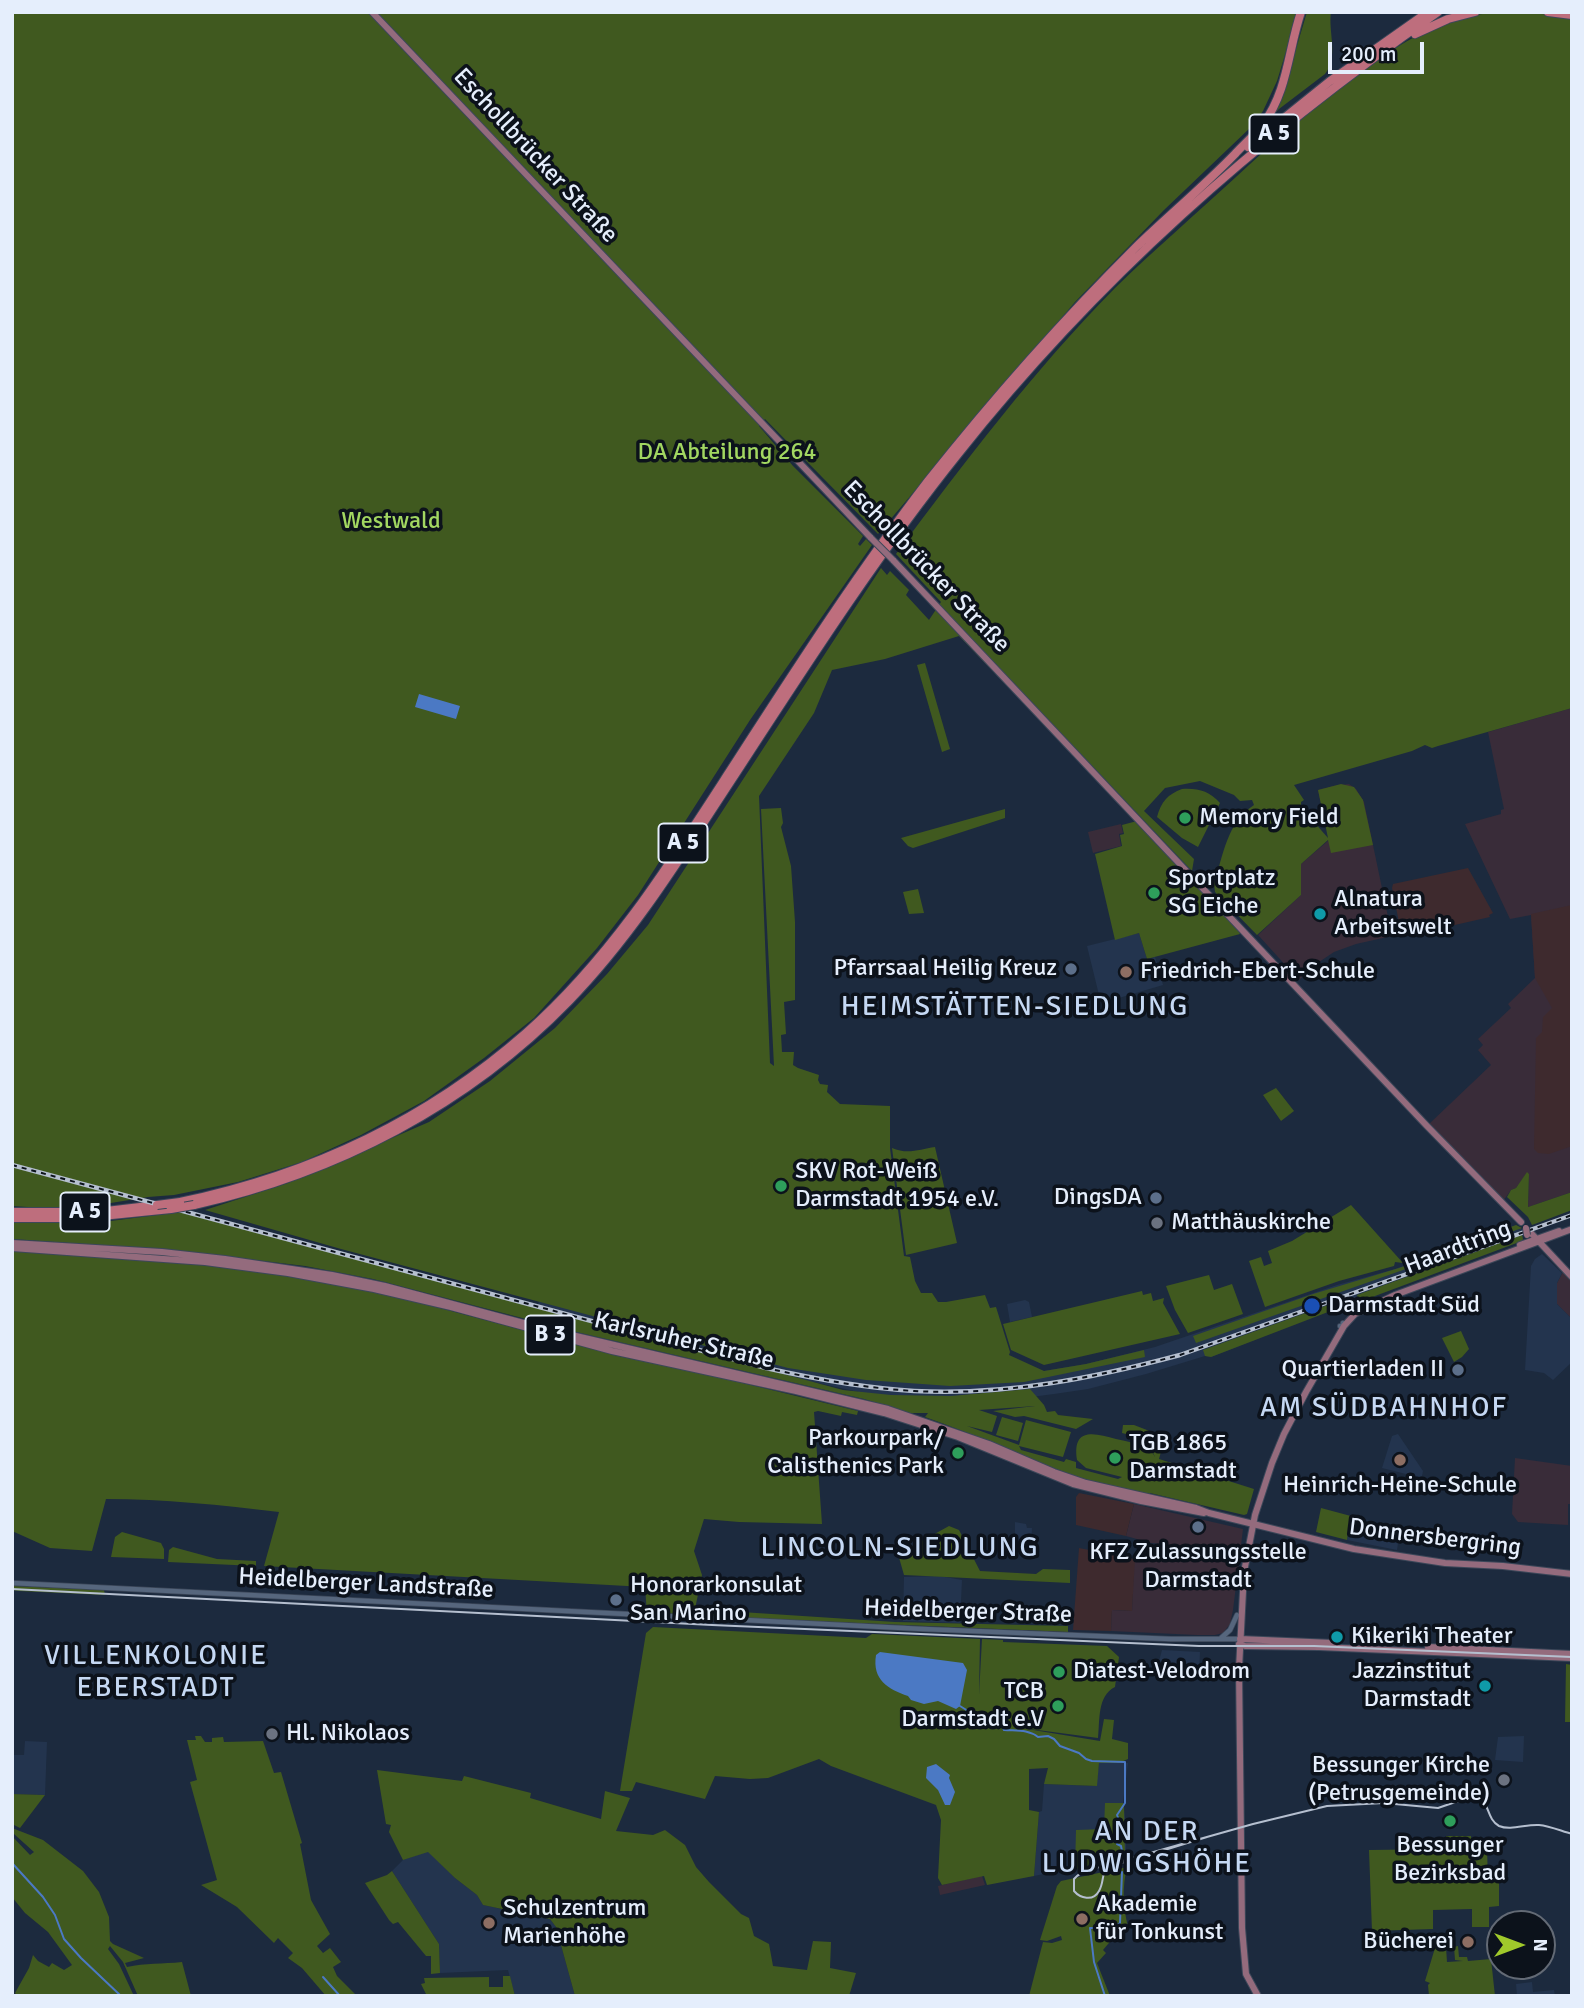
<!DOCTYPE html>
<html>
<head>
<meta charset="utf-8">
<style>
  body { margin:0 }
  #map { position:relative; width:1584px; height:2008px; overflow:hidden; background:#1c2a3e; font-family:Signika,sans-serif }
  canvas { display:block }
  .frame { position:absolute; inset:0; border:14px solid #e5eefc; pointer-events:none }
  .north { position:absolute; left:1486px; top:1910px; width:70px; height:70px; box-sizing:border-box; background:#0c121b; border:2px solid #636a75; border-radius:50%; rotate:90deg; font-size:19px; font-weight:700; line-height:28px; text-align:center; color:#e5eefc }
  .north::after { content:''; display:block; margin:auto; width:24px; height:32px; background:#a0c92b; clip-path:polygon(50% 0,100% 100%,50% 72%,0 100%) }
  .scale { position:absolute; left:1328px; top:42px; width:96px; height:32px; box-sizing:border-box; border:4px solid #e5eefc; border-top:0; padding-left:9px; font-size:21px; line-height:24px; white-space:nowrap; color:#e5eefc; -webkit-text-stroke:5px #0c121b; paint-order:stroke }
</style>
</head>
<body>
<div id="map">
<canvas width="1584" height="2008"></canvas>
<div class="frame"></div>
<div class="north">N</div>
<div class="scale">200 m</div>
</div>
<script>
const c = document.querySelector('canvas').getContext('2d');
c.lineJoin = 'round';
function fillPath(path, color) { c.fillStyle = color; c.fill(path, 'evenodd'); }
function stroke(path, color, width, dash) { c.strokeStyle = color; c.lineWidth = width; c.lineCap = dash ? 'butt' : 'round'; c.setLineDash(dash || []); c.stroke(path); }
function write(font, color, halo, rows, align = 'center') {
  c.font = font + ' Signika,sans-serif'; c.lineWidth = 7; c.setLineDash([]); c.textBaseline = 'middle'; c.strokeStyle = halo; c.fillStyle = color; for (const [text, x, y, turn = 0] of rows) {
    c.save(); c.translate(x, y); c.rotate((+turn || 0) * Math.PI / 180); c.textAlign = isNaN(turn) ? turn : align; if (halo) c.strokeText(text, 0, 0); c.fillText(text, 0, 0); c.restore();
  }
}
fillPath(new Path2D(`
  M1572,708V1192L1528,1207L1529,1174L1527,1173L1516,1188L1511,1190L1503,1201L1429,1124L1491,1065L1478,1050L1483,1045L1478,1039L1511,1008L1508,1004L1535,978L1531,915L1510,919L1465,824L1501,814V810L1504,809L1488,732Z
  M1349,784L1356,789L1364,802L1392,936L1356,944L1334,952L1316,964L1299,980L1258,935L1301,895V864L1329,840L1318,790L1334,786Z
  M1121,824L1123,833L1119,834L1121,846L1093,853L1088,832Z
  M1564,1270L1572,1277V1319L1557,1304V1283Z
  M1515,1458L1572,1466V1504H1568V1525L1518,1522L1512,1514Z
  M1134,1504L1243,1529L1233,1610L1230,1624L1223,1633L1215,1635H1197L1111,1631L1112,1610L1132,1611L1134,1561L1143,1562L1146,1544L1164,1547V1544L1151,1543L1126,1536Z
  M982,1876L985,1885L940,1895L938,1886Z`), '#392c39');
fillPath(new Path2D(`
  M1468,868L1493,913L1489,915L1490,917L1402,937L1392,888L1393,884Z
  M1572,905V1146L1549,1154L1538,1153L1534,1149L1536,1038L1542,1032L1543,1017L1552,1008L1535,978L1531,914Z
  M1079,1493L1134,1504L1126,1536L1076,1525V1497Z
  M1079,1548L1135,1559L1132,1611L1112,1610L1111,1631L1073,1630Z`), '#3e2a2e');
fillPath(new Path2D(`
  M1139,933L1147,959L1155,957L1163,985L1112,1000H1103L1099,995L1087,946Z
  M1516,1225L1521,1228L1524,1235L1522,1239L1368,1298L1369,1301L1360,1305L1328,1311L1211,1357L1205,1356L1146,1374L1088,1389L1054,1394L1008,1400L925,1401L926,1413L890,1399L814,1382H800L534,1318L542,1291L1044,1371L1086,1364L1155,1347L1337,1285L1395,1269Z
  M1542,1254L1562,1273L1557,1283V1304L1572,1319V1362L1553,1380L1544,1373L1525,1370L1531,1266L1535,1259Z
  M1025,1300L1029,1302L1032,1317L1010,1322L1007,1304Z
  M1398,1434L1423,1471L1422,1476L1418,1477L1382,1468L1392,1436Z
  M1362,1519L1400,1529L1397,1550L1347,1540L1348,1533L1358,1534Z
  M1015,1522L1026,1524L1027,1528H1032L1031,1550L1015,1549Z
  M940,1576L962,1580L960,1623L903,1621L904,1577Z
  M1162,1650L1200,1652L1199,1675H1181L1163,1670V1667L1158,1665Z
  M1524,1736L1523,1762L1495,1760L1498,1737Z
  M25,1741L47,1742L45,1795L12,1794V1755H24Z
  M1099,1763H1128L1123,1802L1126,1825V1857L1034,1876L1039,1812L1042,1811L1044,1784L1096,1786Z
  M428,1851L455,1878L477,1895L483,1905L550,1919L556,1927L575,1996H515L508,1970L440,1973L439,1944L392,1871L403,1860Z
  M1532,1982L1533,1992L1554,1990L1555,1996H1517L1516,1984Z`), '#23344e');
fillPath(new Path2D(`
  M12,12H1298L1277,81L1263,111L1251,127L1164,210L1075,302L878,534L765,419L759,426L793,466L863,536L858,544L860,546L866,539L872,545L750,720L638,895L597,948L534,1018L484,1058L424,1101L361,1135L302,1162L238,1182L174,1195L148,1197L86,1207L43,1208L12,1206Z
  M1307,12H1331C1328,32 1339,57 1325,74L1279,109L1266,122L1293,59Z
  M1517,12L1572,16V708L1438,746L1432,748L1425,745L1412,751L1294,785L1304,800L1301,802V807L1328,838L1318,790L1341,784L1354,787L1363,800L1373,845L1331,853L1328,840L1301,864V895L1257,935L1215,892L1214,884C1223,856 1227,822 1254,805L1252,800L1240,801L1234,795L1200,781L1165,788L1144,811L1194,859L1192,871L967,634L962,635L1013,690L1012,691L959,636L885,659L832,670L814,713L759,796L770,1063L774,1066L761,809L781,808L783,823L781,827L791,866L795,922V1000L784,1002L786,1034L781,1035L782,1052H794L793,1065L798,1068L819,1075L818,1080L820,1084L828,1085L827,1092L840,1104L890,1106V1148L904,1256L910,1257L915,1281L921,1293H932L938,1302H946L985,1295L990,1308L996,1307L1010,1352L1009,1355L1044,1371L1086,1364L1144,1350L1145,1357L1024,1382L950,1386L866,1380L788,1368L341,1249L205,1210L288,1183L429,1122L490,1081L555,1028L607,974L648,925L881,568L887,575L890,571L909,590L906,595L929,620L941,602L896,554C964,463 1034,370 1115,288C1154,250 1196,214 1236,177C1297,121 1359,63 1434,27C1459,14 1490,13 1517,12Z
  M925,663L950,749L942,752L917,665Z
  M1182,789C1198,788 1209,791 1220,803L1198,847L1182,838L1157,817C1161,802 1168,794 1182,789Z
  M1005,809V818L913,848L908,846L901,838Z
  M1137,821L1239,932L1240,934L1147,959L1139,933L1115,940L1095,854L1122,846L1120,835L1124,834L1122,825Z
  M918,889L924,913L909,914L903,892Z
  M1276,1088L1294,1111L1281,1121L1263,1095Z
  M935,1147L957,1243L906,1255L892,1148C908,1155 920,1149 935,1147Z
  M1527,1172L1529,1174L1528,1207L1572,1192V1210L1532,1225L1528,1217L1507,1197L1511,1190L1516,1188Z
  M1351,1205L1403,1263L1395,1262L1394,1266L1339,1281L1265,1307L1249,1261L1261,1257L1264,1266L1272,1263L1268,1251L1292,1241Z
  M180,1212L843,1390L891,1395L951,1396L1030,1389L1044,1405L1047,1412L1055,1411L1058,1415L1093,1419L1076,1429L1024,1416L1015,1417L993,1411L1035,1406L979,1410L997,1416L992,1432L967,1426L1019,1445L1026,1420L1071,1432L1063,1457L1019,1446L1021,1450L1064,1462L1066,1459L1076,1462V1468L1118,1479L1122,1477L1086,1468L1077,1460C1072,1427 1094,1433 1116,1439C1127,1441 1138,1444 1149,1447L1155,1457L1150,1445L1132,1440L1130,1435L1122,1433L1123,1425H1134L1165,1437L1159,1459L1254,1489L1247,1514L1244,1515L1150,1493L1149,1495C1123,1489 1096,1484 1071,1475C1022,1457 975,1434 925,1417L928,1413H909L864,1399L572,1331L373,1279L305,1266L181,1251L12,1239V1221L103,1222Z
  M1516,1225L1522,1228L1196,1343L1193,1336L1313,1294L1399,1268Z
  M1522,1235L1523,1239L1522,1241L1359,1302L1357,1295Z
  M12,1250L193,1261L338,1284L410,1300L623,1357L714,1376L858,1411L857,1415L842,1412L841,1416L818,1411L814,1412L822,1524L739,1522L704,1519L694,1551L702,1575L695,1609L895,1622L1068,1626V1632L647,1614L645,1587L264,1566L279,1512C221,1505 164,1499 106,1499L92,1551L50,1548L12,1531Z
  M1209,1275L1214,1290L1232,1284L1243,1314L1188,1333L1175,1310L1166,1286Z
  M1142,1291L1143,1295L1151,1293L1153,1301L1164,1298L1163,1303L1180,1334L1044,1365L1011,1350L1003,1324Z
  M1350,1297L1352,1305L1348,1306L1346,1305V1307L1328,1312L1211,1357L1205,1356L1203,1350Z
  M1461,1331L1469,1349L1462,1357L1454,1362L1442,1338Z
  M1002,1417L1023,1423L1018,1441L996,1435Z
  M1321,1508L1362,1519L1358,1534L1348,1533L1347,1540L1316,1532Z
  M949,1526L959,1530L980,1571L1036,1574L1043,1569L1070,1570V1583L904,1575L898,1554Z
  M122,1532L161,1543L164,1549V1559L111,1557L115,1537Z
  M173,1547L217,1559L256,1561V1566L168,1562L169,1550Z
  M12,1586L104,1590L105,1595L19,1591L12,1590Z
  M653,1627L866,1638L872,1634L980,1639L979,1695L982,1639L1003,1640V1642L1107,1646L1119,1657L1115,1687C1097,1696 1100,1720 1098,1738L1015,1727L1100,1741L1104,1719L1114,1720L1112,1739L1128,1743V1759L1119,1763H1099L1097,1786L1044,1784L1048,1768L1029,1769V1810L1039,1812L1034,1876L987,1885L984,1876L942,1885L938,1878L941,1820L936,1805L831,1766L819,1759L768,1778L750,1779L715,1776L705,1799L636,1782L632,1791H620L646,1633Z
  M1566,1664L1572,1665V1722H1565Z
  M195,1736H201L205,1742H212V1738L223,1737L224,1742L263,1741L274,1773L281,1772L302,1843L300,1844L311,1900L330,1934L317,1946L323,1953L330,1948L341,1962L333,1967L337,1976L357,1996H326L302,1968L288,1958L293,1953L278,1938L274,1943L237,1907L201,1885L217,1880L190,1782L197,1780L187,1740H196Z
  M377,1770L462,1781L464,1776L531,1793L530,1798L601,1819L605,1791L630,1798L616,1831L653,1835L665,1830L685,1845L696,1867L709,1882L741,1914L749,1918L754,1936L769,1944L773,1966L807,1970L813,1941L831,1942L830,1968L856,1973L849,1996H575L556,1927L550,1919L483,1905L477,1895L455,1878L428,1852L403,1860L389,1832L391,1825L386,1824Z
  M12,1794L45,1795L20,1828L12,1824Z
  M1105,1803H1123L1124,1806L1125,1856L1075,1869L1076,1830L1104,1829Z
  M12,1828L43,1840L83,1871L99,1892L109,1917L110,1941L113,1944L144,1958L125,1963L127,1967C145,1963 163,1964 182,1962L191,1996H138L123,1962L110,1946L108,1949L119,1964L134,1996H18L15,1993L29,1968L33,1955L38,1961L49,1967L52,1963L64,1970L72,1965L48,1932L25,1913L12,1897V1836L30,1855L34,1852L14,1834Z
  M1446,1836H1471L1472,1848H1487L1488,1881H1499V1906L1489,1907V1927H1472V1909L1433,1910V1929L1372,1931L1369,1850L1446,1849Z
  M1127,1867C1122,1888 1123,1906 1128,1927L1119,1931L1103,1950L1106,1953L1097,1963L1110,1996H1029L1043,1942L1052,1943L1062,1940L1061,1936L1047,1941L1040,1940L1057,1886L1061,1881Z
  M392,1871L439,1944L440,1973L431,1974V1956H426L398,1922L393,1924L389,1920L365,1883L387,1875Z
  M1441,1935H1446V1942H1451V1947H1446L1447,1962L1463,1961L1455,1960L1454,1947L1458,1946L1459,1957H1467L1468,1961L1491,1959L1495,1996H1429L1428,1985L1430,1983L1425,1981L1438,1938H1441Z
  M503,1976H510L515,1996H427L421,1984L425,1983L424,1978L489,1977V1987H503Z`), '#40591f');
fillPath(new Path2D(`
  M419,694L460,706L456,719L415,707Z
  M880,1652L963,1663L967,1670L960,1706L956,1709L938,1701L924,1704L911,1700L908,1696C888,1689 872,1680 876,1655Z
  M936,1764L950,1775L949,1778L955,1792L950,1805H945L938,1790L926,1778L927,1767Z`), '#4b79c4');
stroke(new Path2D(`
  M960,1706L984,1721H994L1001,1724L1004,1730C1016,1731 1028,1729 1038,1737L1048,1736L1054,1739L1060,1746L1079,1753L1086,1759L1092,1761L1125,1762V1803L1117,1815L1121,1825L1117,1839V1844L1121,1846L1123,1856
  M12,1863L43,1897L55,1915L64,1939L81,1958L121,1996
  M323,1977L340,1996
  M1105,1996L1094,1962L1090,1928H1113L1120,1923L1122,1872`), '#4b79c4', 2);
const minor = new Path2D(`
  M1340,1326H1344L1343,1323
  M12,1583L923,1629L1171,1639H1240
  M1221,1638L1230,1630L1237,1615`);
const major = new Path2D(`
  M372,12L871,538
  M893,560L1427,1126L1521,1222
  M1531,1233L1572,1277
  M12,1243L162,1252L225,1259L332,1275L385,1286L546,1329L888,1409L989,1444L1054,1472L1086,1483L1196,1508L1209,1513L1354,1549L1445,1563L1503,1566L1572,1574
  M1520,1245L1559,1231
  M12,1248L205,1262L288,1273L374,1289L451,1307L612,1351L796,1391L884,1413L958,1437L1073,1484L1141,1501L1204,1513
  M1240,1639L1333,1643
  M1239,1644L1245,1646L1319,1647L1572,1658
  M1428,1647L1572,1654
  M1258,1996L1246,1974L1242,1928L1239,1669L1244,1572L1255,1515L1272,1463L1284,1434L1306,1392L1344,1326L1355,1314L1395,1295L1572,1229`);
const highway = new Path2D(`
  M1548,12L1572,15
  M1415,34L1448,19L1475,12
  M1248,147L1330,81L1428,12
  M180,1202C309,1175 427,1120 526,1033C609,960 668,867 728,774C792,675 856,575 928,481C993,399 1062,321 1136,247C1168,216 1203,187 1235,154C1244,144 1255,135 1263,124C1288,91 1288,50 1301,12
  M194,1205C336,1173 467,1106 569,1001C635,933 684,852 736,773C807,664 877,555 958,454C1096,280 1256,139 1438,12
  M12,1212H98L157,1205
  M12,1218H82L171,1209`);
stroke(minor, '#3c4759', 6);
stroke(major, '#3c4759', 8);
stroke(highway, '#3c4759', 10);
stroke(minor, '#56667d', 4.5);
stroke(major, '#946b7d', 6);
stroke(highway, '#be6e7d', 8);
stroke(new Path2D(`
  M12,1589L712,1625L1199,1646H1314L1572,1657
  M1207,1837L1122,1863C1107,1867 1085,1866 1074,1879V1891C1080,1898 1093,1902 1099,1891C1105,1881 1100,1872 1111,1864L1253,1824L1327,1806L1384,1803L1438,1808L1476,1795C1490,1801 1486,1819 1499,1826C1511,1831 1526,1824 1539,1825C1550,1826 1561,1831 1572,1834`), '#b5bfcf', 2);
const rail = new Path2D(`
  M12,1165L766,1368C815,1379 864,1388 914,1391C1005,1396 1094,1378 1180,1355L1572,1215`);
stroke(rail, '#b5bfcf', 4.5);
stroke(rail, '#0c121b', 2, [5]);
const majorBridge = new Path2D(`
  M871,538L893,560
  M1526,1228L1527,1235`);
const highwayBridge = new Path2D(`
  M157,1205L180,1202
  M171,1209L194,1205`);
stroke(majorBridge, '#3c4759', 8, []);
stroke(highwayBridge, '#3c4759', 10, []);
stroke(majorBridge, '#946b7d', 6);
stroke(highwayBridge, '#be6e7d', 8);
for (const [x, y, r, color] of [
  [1185,818,7,"#2e9e5b"],
  [1154,893,7,"#2e9e5b"],
  [1320,914,7,"#0f9aa8"],
  [1071,969,7,"#5c6f8a"],
  [1126,972,7,"#8d6e63"],
  [781,1186,7,"#2e9e5b"],
  [1156,1198,7,"#5c6f8a"],
  [1157,1223,7,"#6b7280"],
  [1312,1306,9,"#1a4fb4"],
  [1458,1370,7,"#5c6f8a"],
  [958,1453,7,"#2e9e5b"],
  [1115,1458,7,"#2e9e5b"],
  [1400,1460,7,"#8d6e63"],
  [1198,1527,7,"#5c6f8a"],
  [616,1600,7,"#5c6f8a"],
  [1337,1637,7,"#0f9aa8"],
  [1059,1672,7,"#2e9e5b"],
  [1485,1686,7,"#0f9aa8"],
  [1058,1706,7,"#2e9e5b"],
  [272,1734,7,"#6b7280"],
  [1504,1780,7,"#6b7280"],
  [1450,1821,7,"#2e9e5b"],
  [1082,1919,7,"#8d6e63"],
  [489,1923,7,"#8d6e63"],
  [1468,1942,7,"#8d6e63"]
]) { const dot = new Path2D(); dot.arc(x, y, r, 0, 2 * Math.PI); c.fillStyle = color; c.fill(dot); stroke(dot, '#0c121b', 2.5); }
for (const [x, y, w] of [
  [1274,134,49],
  [683,843,49],
  [85,1212,49],
  [550,1335,49]
]) { const box = new Path2D(); box.roundRect(x - w / 2, y - 19.5, w, 39, 5); c.fillStyle = '#0c121b'; c.fill(box); stroke(box, '#e5eefc', 2); }
write('bold 23px', '#e5eefc', null, [
  ["A 5",1274,134],
  ["A 5",683,843],
  ["A 5",85,1212],
  ["B 3",550,1335]
]);
write('24px', '#e5eefc', '#0c121b', [
  ["Eschollbrücker Straße",535,156,47],
  ["Eschollbrücker Straße",926,567,46],
  ["Haardtring",1458,1248,-21],
  ["Karlsruher Straße",684,1341,13],
  ["Donnersbergring",1435,1538,7],
  ["Heidelberger Landstraße",366,1584,3],
  ["Heidelberger Straße",968,1612,2]
]);
write('24px', '#a2d761', '#0c121b', [
  ["DA Abteilung 264",727,453],
  ["Westwald",391,522]
]);
write('24px', '#e5eefc', '#0c121b', [
  ["Memory Field",1199,818],
  ["Sportplatz",1168,879],
  ["SG Eiche",1168,907],
  ["Alnatura",1334,900],
  ["Arbeitswelt",1334,928],
  ["Pfarrsaal Heilig Kreuz",1057,969,"right"],
  ["Friedrich-Ebert-Schule",1140,972],
  ["SKV Rot-Weiß",795,1172],
  ["Darmstadt 1954 e.V.",795,1200],
  ["DingsDA",1142,1198,"right"],
  ["Matthäuskirche",1171,1223],
  ["Darmstadt Süd",1328,1306],
  ["Quartierladen II",1444,1370,"right"],
  ["Parkourpark/",944,1439,"right"],
  ["Calisthenics Park",944,1467,"right"],
  ["TGB 1865",1129,1444],
  ["Darmstadt",1129,1472],
  ["Heinrich-Heine-Schule",1400,1486,"center"],
  ["KFZ Zulassungsstelle",1198,1553,"center"],
  ["Darmstadt",1198,1581,"center"],
  ["Honorarkonsulat",630,1586],
  ["San Marino",630,1614],
  ["Kikeriki Theater",1351,1637],
  ["Diatest-Velodrom",1073,1672],
  ["Jazzinstitut",1471,1672,"right"],
  ["Darmstadt",1471,1700,"right"],
  ["TCB",1044,1692,"right"],
  ["Darmstadt e.V",1044,1720,"right"],
  ["Hl. Nikolaos",286,1734],
  ["Bessunger Kirche",1490,1766,"right"],
  ["(Petrusgemeinde)",1490,1794,"right"],
  ["Bessunger",1450,1846,"center"],
  ["Bezirksbad",1450,1874,"center"],
  ["Akademie",1096,1905],
  ["für Tonkunst",1096,1933],
  ["Schulzentrum",503,1909],
  ["Marienhöhe",503,1937],
  ["Bücherei",1454,1942,"right"]
], 'left');
c.letterSpacing = '2px';
write('28px', '#c5d8f3', '#0c121b', [
  ["HEIMSTÄTTEN-SIEDLUNG",1015,1008],
  ["AM SÜDBAHNHOF",1384,1409],
  ["LINCOLN-SIEDLUNG",900,1549],
  ["VILLENKOLONIE",156,1657],
  ["EBERSTADT",156,1689],
  ["AN DER",1147,1833],
  ["LUDWIGSHÖHE",1147,1865]
]);
c.letterSpacing = '0px';
</script>
</body>
</html>
